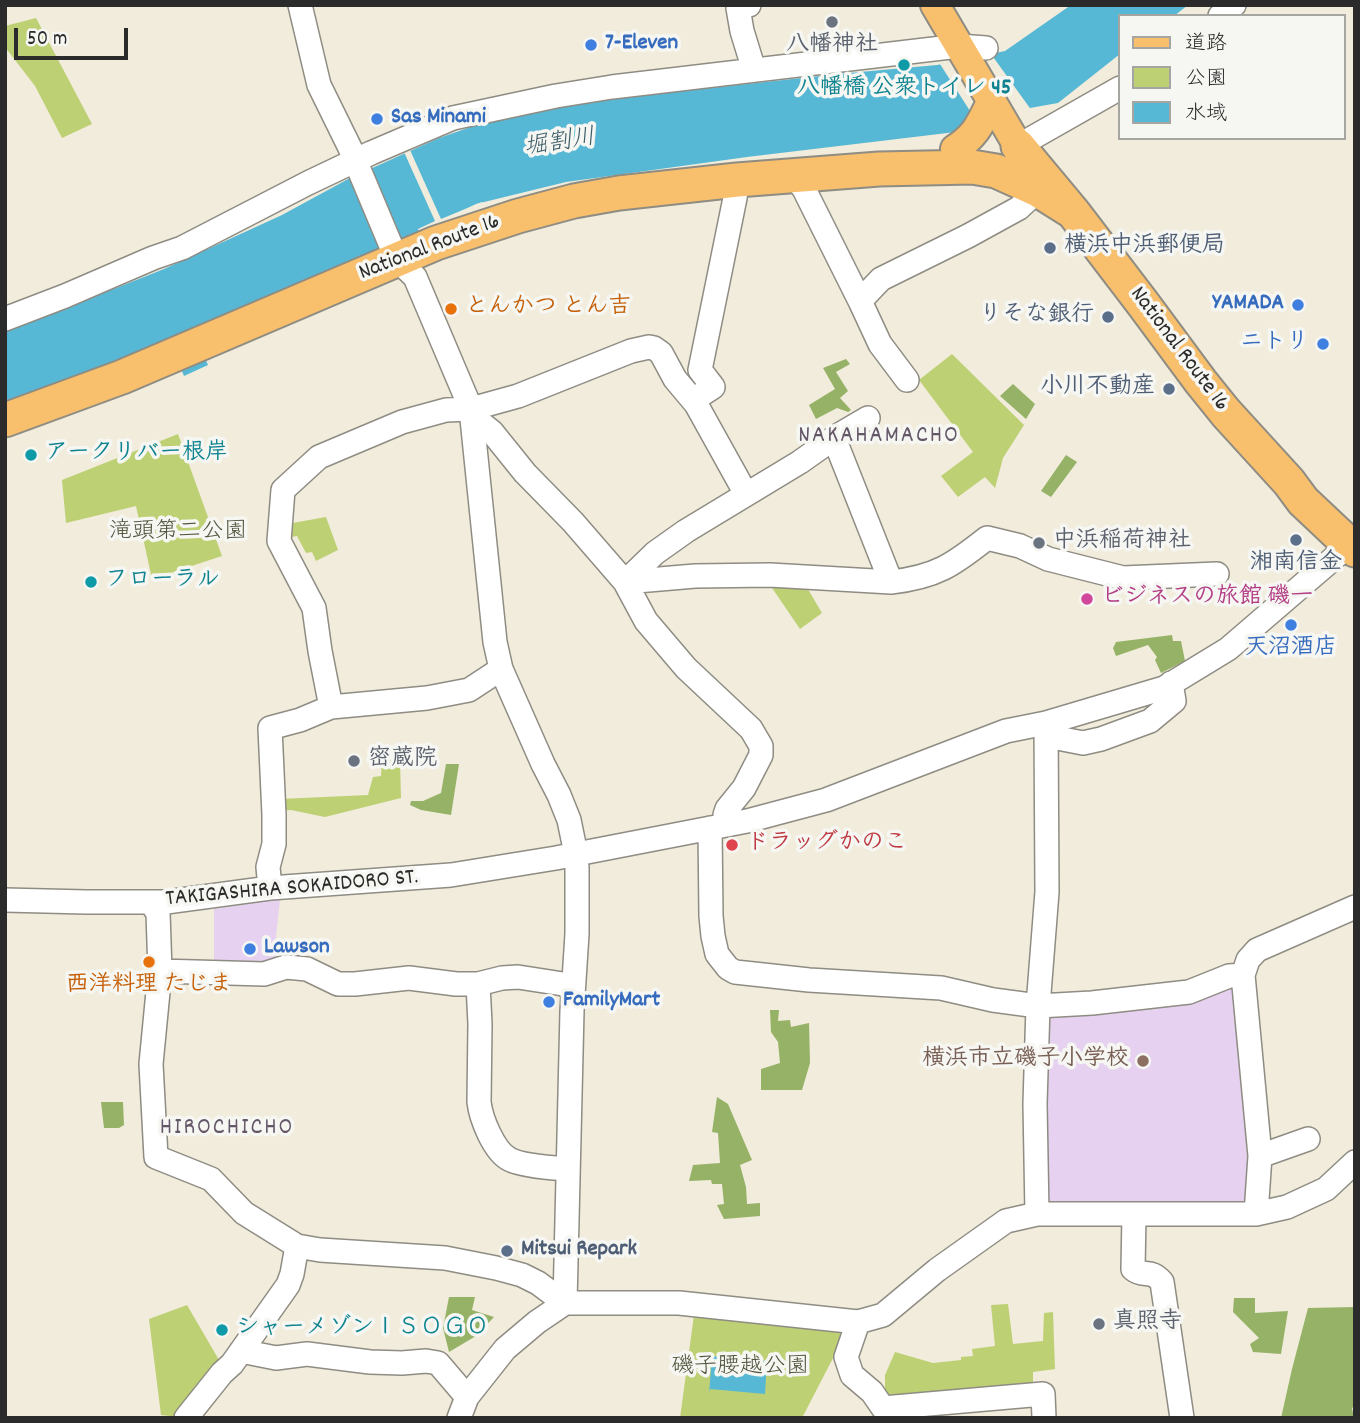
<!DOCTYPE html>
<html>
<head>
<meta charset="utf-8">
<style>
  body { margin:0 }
  #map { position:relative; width:1360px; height:1423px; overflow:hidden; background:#f1ecdb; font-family:Dekko,"Klee One",sans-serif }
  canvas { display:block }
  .frame { position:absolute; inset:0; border:7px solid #2b2b2b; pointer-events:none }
  .legend { position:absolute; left:1118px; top:14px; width:228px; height:126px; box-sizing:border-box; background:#f6f6f2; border:2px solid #a5a5a2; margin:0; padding:9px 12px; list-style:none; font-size:21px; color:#2b2b2b }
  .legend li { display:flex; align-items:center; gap:14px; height:35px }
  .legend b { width:35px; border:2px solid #a5a5a2 }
  .scale { position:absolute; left:14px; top:28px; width:114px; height:32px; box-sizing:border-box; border:4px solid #2b2b2b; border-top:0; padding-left:9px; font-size:21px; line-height:24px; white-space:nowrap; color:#2b2b2b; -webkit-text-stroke:5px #f6f6f2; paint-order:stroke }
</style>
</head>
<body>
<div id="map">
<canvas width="1360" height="1423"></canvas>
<div class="frame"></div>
<ul class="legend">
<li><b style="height:9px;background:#f8bf6c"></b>道路</li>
<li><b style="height:19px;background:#bed074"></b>公園</li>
<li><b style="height:19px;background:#57b8d6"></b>水域</li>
</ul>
<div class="scale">50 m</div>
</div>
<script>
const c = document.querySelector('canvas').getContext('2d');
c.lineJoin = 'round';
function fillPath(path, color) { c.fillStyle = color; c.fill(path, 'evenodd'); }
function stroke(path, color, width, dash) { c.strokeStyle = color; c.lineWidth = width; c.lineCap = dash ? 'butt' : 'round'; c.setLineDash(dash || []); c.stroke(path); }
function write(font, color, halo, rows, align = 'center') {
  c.font = font + ' Dekko,"Klee One",sans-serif'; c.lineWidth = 7; c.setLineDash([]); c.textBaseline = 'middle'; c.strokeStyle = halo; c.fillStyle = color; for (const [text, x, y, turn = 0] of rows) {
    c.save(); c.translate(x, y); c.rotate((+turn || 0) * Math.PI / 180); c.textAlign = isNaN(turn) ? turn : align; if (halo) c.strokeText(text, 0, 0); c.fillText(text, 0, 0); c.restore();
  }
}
fillPath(new Path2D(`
  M280,899L276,937V967L214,969V909Z
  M1236,985L1251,1159L1247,1197L1240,1204L1048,1205L1044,1016Z`), '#e6d2f0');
fillPath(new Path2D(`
  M36,18L92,124L62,138L35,86L5,47V26Z
  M952,354L1024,425L1003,458L995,488L985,477L958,497L941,476L973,452L919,380Z
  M178,434L222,556L152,579L136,506L66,523L62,480Z
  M326,517L338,550L316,561L312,552L306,553L297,536L285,538L287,524Z
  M768,582L805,584L822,613L800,629Z
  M382,760L400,761L401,798L325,817L291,810L279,811L280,799L368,795L373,777L381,776Z
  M1008,1304L1013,1344L1043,1341L1044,1313L1053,1312L1055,1369L1033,1372V1389L885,1400V1375L895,1352L933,1363L961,1360V1357L973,1356L972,1349L995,1346L991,1305Z
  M187,1305L219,1360L179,1417L161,1415L149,1319Z
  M694,1315L846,1333L802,1418H680Z`), '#bed074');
fillPath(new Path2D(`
  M846,359L850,364L836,372L848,391L840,398L851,410L848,412L837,408L816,419L809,405L835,389L823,368Z
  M1013,384L1035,404L1026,419L1000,396Z
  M1066,455L1077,462L1051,497L1041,491Z
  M1172,635L1173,641H1181L1185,661L1161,673L1155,660L1157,657L1148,645L1116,656L1113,648L1116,642Z
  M446,764H459L451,815L421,810L410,805L411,801H423L441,793Z
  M770,1010H779L778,1021L790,1020L791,1027L809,1023L810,1063L802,1090H761V1069L780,1063L778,1042L771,1032Z
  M717,1097L728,1104L752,1160L740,1165L746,1187L747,1204L760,1203V1216L724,1219L717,1205L724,1204L722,1184H712L711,1180L689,1181L693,1165L720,1163L718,1133L712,1132Z
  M101,1102H123L124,1125L119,1128H104Z
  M449,1297H475L472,1310L494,1317L476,1336L449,1352L443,1328Z
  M1234,1298H1255V1313L1288,1311L1281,1354L1253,1352L1250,1344L1259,1338L1233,1312Z
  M1355,1307V1406L1352,1408L1354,1418H1281L1292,1369L1308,1308Z`), '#96b266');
fillPath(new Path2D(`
  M1071,5H1188L1174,16H1120V54L1058,103L1030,108L964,131L747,157L566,182L476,204L429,228L193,331L208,365L184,376L169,341L5,401V332L164,269L282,215L350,178L439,138L485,122L583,102L838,74L937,65L1005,51Z
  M712,1356L767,1361L765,1394L710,1389L709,1394Z`), '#57b8d6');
fillPath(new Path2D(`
  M991,54L1032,111L965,135L971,117L970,111L940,64Z
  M411,147V149L410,150L441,219L482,202L483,205L419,232L418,229L435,221L404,152L383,161L382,159Z`), '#f1ecdb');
const minor = new Path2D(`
  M300,5L319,85L350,148L397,260L415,277L471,409L495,642L501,669L543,764L559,795L569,820L576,854L577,868V934L572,1011L565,1303L537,1322L505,1349L467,1397L459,1418
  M749,5L738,8L742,31L754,70
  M1220,16L1234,5
  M1018,146L1120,88
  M794,176L804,189L860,301
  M5,319L65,296L153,258L182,248L308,183L371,153L453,118L556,96L612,87L959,46L986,48
  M907,380L880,344L860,301L881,279L968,236L1019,208L1046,183
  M693,400L713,387L700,370L735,198L737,180
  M472,416L492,432L525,473L573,522L625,582L646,621L686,668L751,729L761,746V755L744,788L727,809L725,815L727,825
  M868,418L834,438L891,582C936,577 953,565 987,538L1020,546L1048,559L1123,578L1217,574
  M625,582L695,576L770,575L891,582
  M625,582L655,553L686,531L800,462L834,438
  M331,707L320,651L314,608L279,541L283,490L319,457L402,422L446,410L471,409L518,396L631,351L649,347L654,348L661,353L675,379L696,404L746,494
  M1047,736L1083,743L1101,739L1150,721L1174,701L1171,683
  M710,828L711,916L713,936L717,954L728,968L735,972L809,980L941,988L993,1000L1038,1006L1092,1003L1189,992L1229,976L1243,975
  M270,888L268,867L274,844V815L270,728L300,720L331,707L427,698L469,690L501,669
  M5,900L86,902H166L270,888L451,875L556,858L747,821L826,800L1006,731L1046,723L1164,688L1228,649L1349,545
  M151,903L158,913L160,971L151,1064L156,1157L211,1179L244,1213L297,1246L292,1274L288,1285L232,1364L222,1373L186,1418
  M160,971L264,974L286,967L307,969L338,984H355L409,978L456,984H478L502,978L518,977L563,984L573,989
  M478,984L480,1024L479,1102C481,1119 494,1151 509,1159C521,1166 554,1168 568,1169
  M1260,1156L1308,1139
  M1037,1214L1035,1104L1038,1006L1047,892L1046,723
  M1256,1214L1260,1156L1243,975L1248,960L1257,950L1355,907
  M1134,1215L1133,1269C1144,1278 1150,1268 1162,1282L1182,1418
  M297,1246L320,1250L445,1258L496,1268L522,1275L538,1283L565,1303H679L858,1322L883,1315L937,1270L1006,1221L1037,1214H1256L1287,1207L1326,1189L1355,1162
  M858,1322L846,1357L852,1375L872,1392L883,1408L1043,1394L1044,1418
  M241,1351L276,1358L307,1354L370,1362L402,1363L426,1361L438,1363L467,1397`);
const major = new Path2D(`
  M935,5L1018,146
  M955,149C977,135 981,122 992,100`);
const highway = new Path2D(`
  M1018,146L1073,212L1144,305L1201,382L1226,413L1289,482L1303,501L1355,550
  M5,420L122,377L436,243L518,216L574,201L619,193L737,180L879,169L972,167L996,171L1038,190L1073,212`);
stroke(minor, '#8e8c83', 26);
stroke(major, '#8e8c83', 32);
stroke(highway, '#8e8c83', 37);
stroke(minor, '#fff', 23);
stroke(major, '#f8bf6c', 28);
stroke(highway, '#f8bf6c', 33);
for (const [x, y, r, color] of [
  [832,22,7,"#6b7280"],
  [591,45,7,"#3f7fe0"],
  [904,65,7,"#0f9aa8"],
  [377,119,7,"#3f7fe0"],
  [1050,248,7,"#5c6f8a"],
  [1298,305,7,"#3f7fe0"],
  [451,309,7,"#e8710a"],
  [1108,317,7,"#5c6f8a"],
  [1323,344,7,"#3f7fe0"],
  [1169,389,7,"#5c6f8a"],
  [31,455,7,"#0f9aa8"],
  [1296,540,7,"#5c6f8a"],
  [1039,543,7,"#6b7280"],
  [91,582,7,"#0f9aa8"],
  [1087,599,7,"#d1479c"],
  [1291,625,7,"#3f7fe0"],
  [354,761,7,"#6b7280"],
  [732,845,7,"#e0444e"],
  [250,949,7,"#3f7fe0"],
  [149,962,7,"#e8710a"],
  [549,1002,7,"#3f7fe0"],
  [1143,1061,7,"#8d6e63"],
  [507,1251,7,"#5c6f8a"],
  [1099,1324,7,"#6b7280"],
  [222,1330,7,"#0f9aa8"]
]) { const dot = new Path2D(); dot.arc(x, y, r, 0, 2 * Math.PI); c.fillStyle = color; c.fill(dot); stroke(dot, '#f6f6f2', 2.5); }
write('bold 23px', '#366cbe', '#f6f6f2', [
  ["7-Eleven",605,45],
  ["Sas Minami",391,119],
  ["YAMADA",1284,305,"right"],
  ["ニトリ",1309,344,"right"],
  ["天沼酒店",1291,650,"center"],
  ["Lawson",264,949],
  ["FamilyMart",563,1002]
], 'left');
write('bold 23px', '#5b616d', '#f6f6f2', [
  ["八幡神社",832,47,"center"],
  ["中浜稲荷神社",1053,543],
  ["密蔵院",368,761],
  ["真照寺",1113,1324]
], 'left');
write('bold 23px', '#0d838f', '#f6f6f2', [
  ["八幡橋 公衆トイレ 45",904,90,"center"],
  ["アークリバー根岸",45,455],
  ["フローラル",105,582],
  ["シャーメゾンＩＳＯＧＯ",236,1330]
], 'left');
write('bold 23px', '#4e5e75', '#f6f6f2', [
  ["横浜中浜郵便局",1064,248],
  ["りそな銀行",1094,317,"right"],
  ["小川不動産",1155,389,"right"],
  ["湘南信金",1296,565,"center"],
  ["Mitsui Repark",521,1251]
], 'left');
write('23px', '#2b2b2b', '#f6f6f2', [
  ["National Route 16",430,249,-21],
  ["National Route 16",1178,350,53],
  ["TAKIGASHIRA SOKAIDORO ST.",292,890,-5]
]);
write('bold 23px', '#c56008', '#f6f6f2', [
  ["とんかつ とん吉",465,309],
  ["西洋料理 たじま",149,987,"center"]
], 'left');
write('23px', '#50543d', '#f6f6f2', [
  ["滝頭第二公園",178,534],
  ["磯子腰越公園",740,1369]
]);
write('bold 23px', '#b23c85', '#f6f6f2', [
  ["ビジネスの旅館 磯一",1101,599]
], 'left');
write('bold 23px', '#be3a42', '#f6f6f2', [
  ["ドラッグかのこ",746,845]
], 'left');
write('bold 23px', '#785e54', '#f6f6f2', [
  ["横浜市立磯子小学校",1129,1061]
], 'right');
write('italic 24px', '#3a5c67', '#f6f6f2', [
  ["堀割川",560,145,-9]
]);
c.letterSpacing = '2px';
write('24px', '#645768', '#f6f6f2', [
  ["NAKAHAMACHO",879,438],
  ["HIROCHICHO",227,1130]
]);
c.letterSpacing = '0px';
</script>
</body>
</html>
